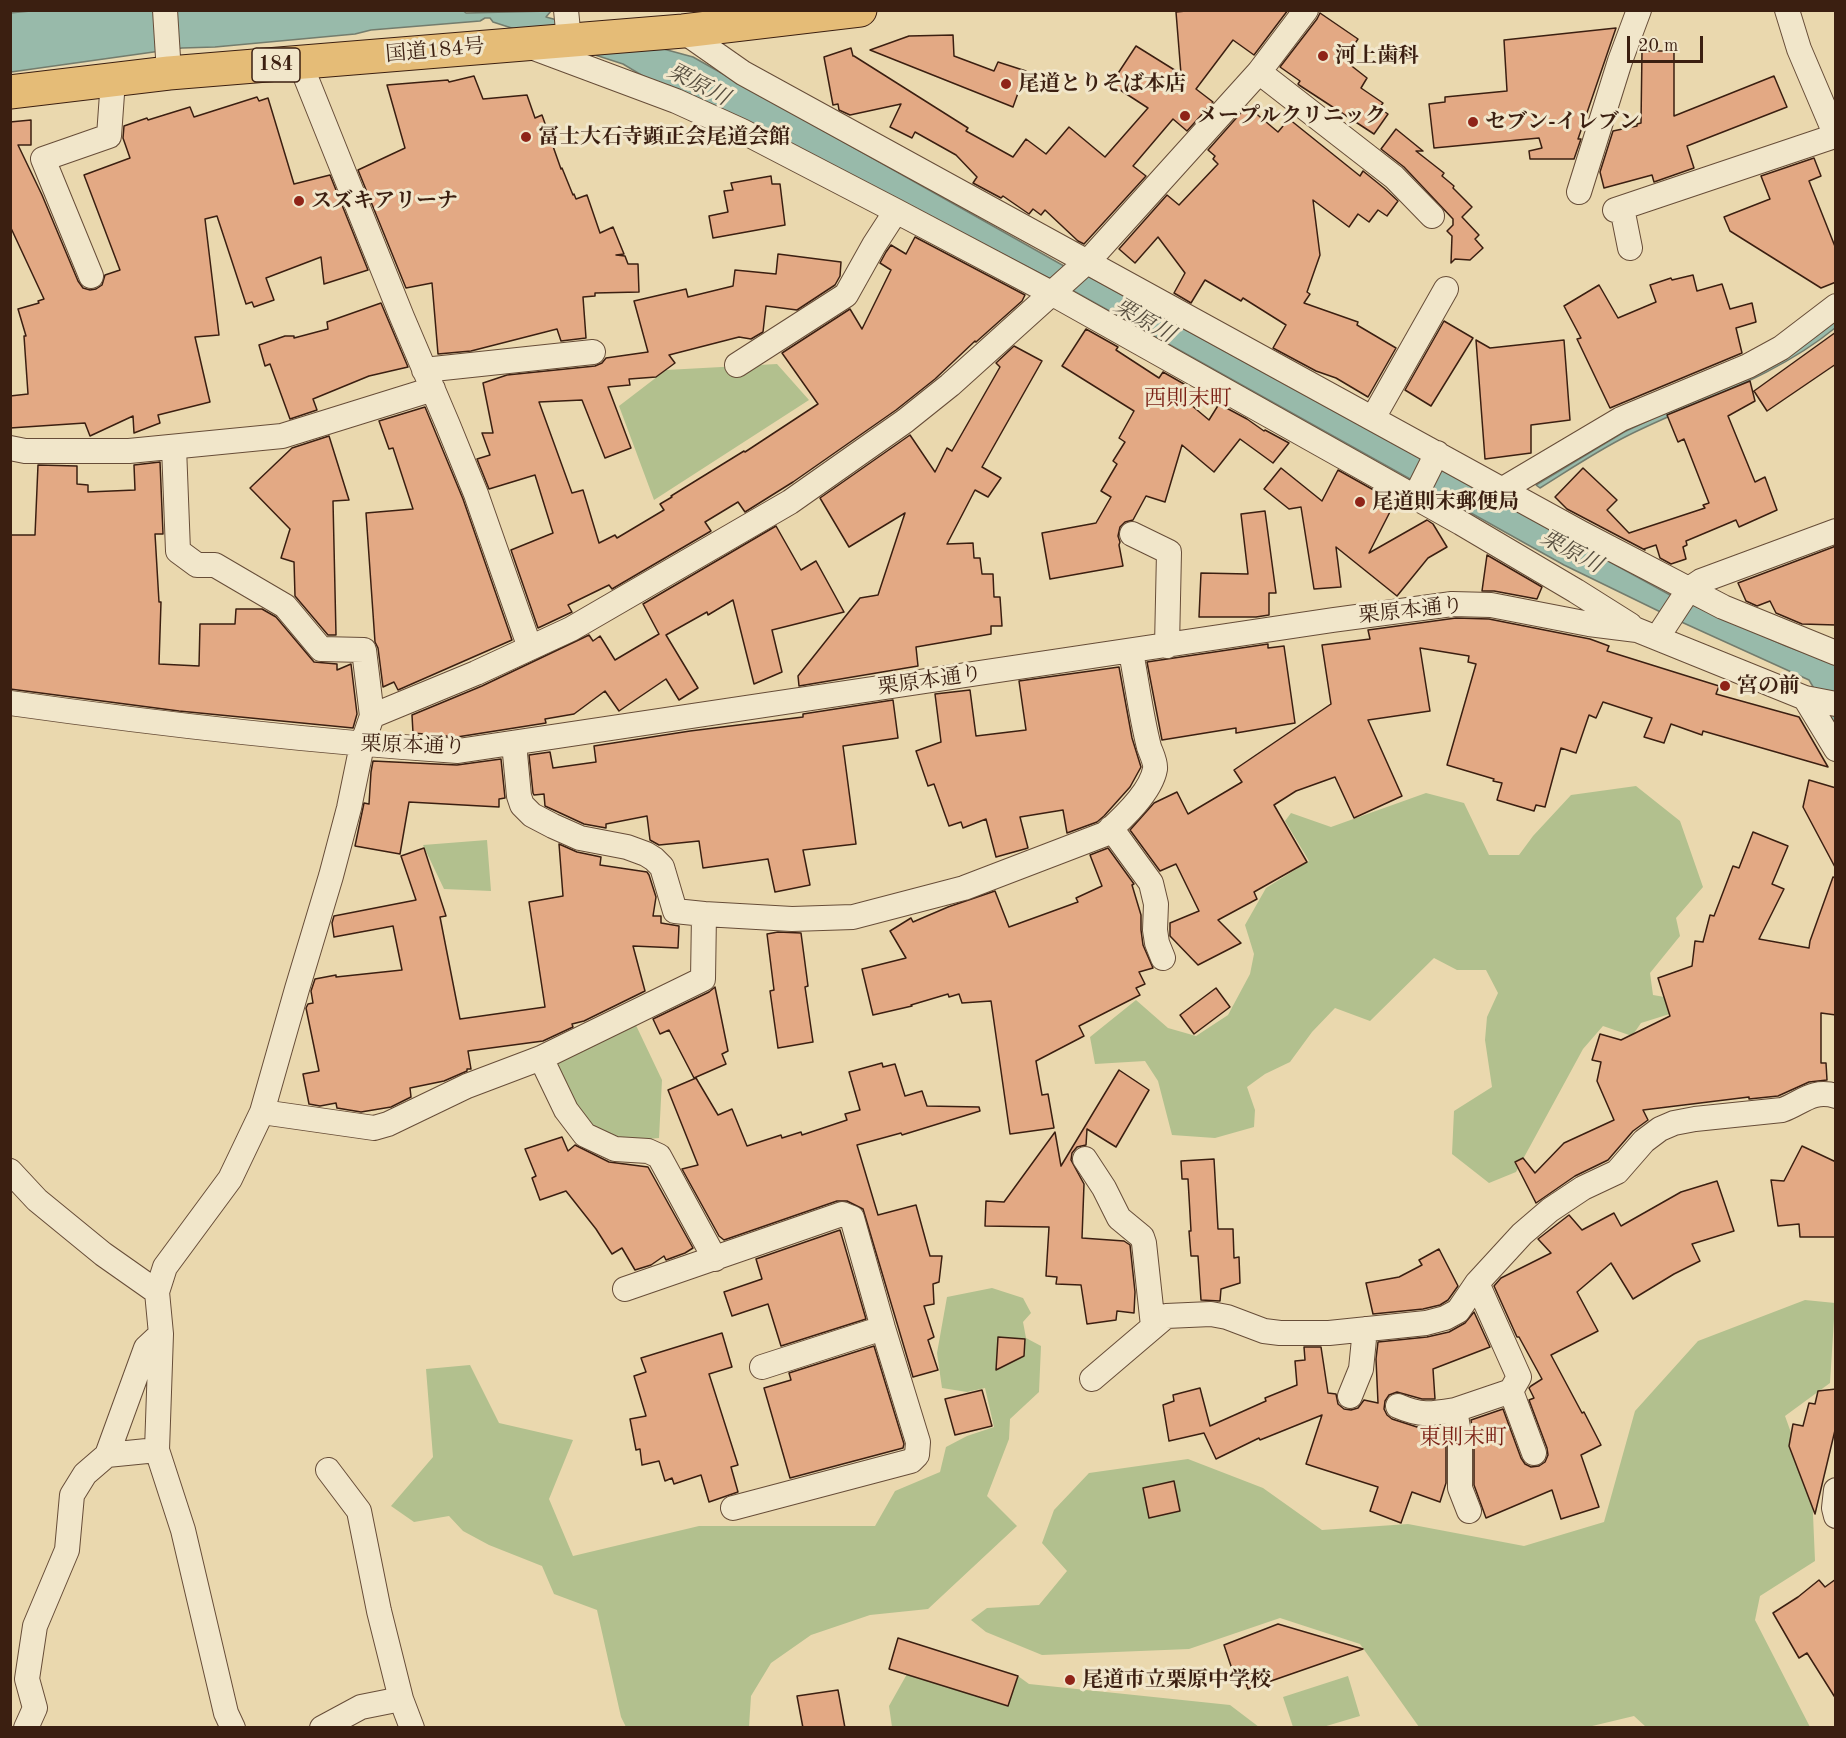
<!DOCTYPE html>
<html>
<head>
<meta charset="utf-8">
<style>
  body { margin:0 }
  #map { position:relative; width:1846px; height:1738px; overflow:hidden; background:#ead8ae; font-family:"Old Standard TT",serif }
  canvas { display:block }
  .frame { position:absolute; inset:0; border:12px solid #3b1f11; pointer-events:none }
  .scale { position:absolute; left:1627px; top:36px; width:76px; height:27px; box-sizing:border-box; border:3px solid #3b1f11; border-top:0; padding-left:8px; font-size:18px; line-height:21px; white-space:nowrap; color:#3b1f11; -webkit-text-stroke:4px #f1e6ca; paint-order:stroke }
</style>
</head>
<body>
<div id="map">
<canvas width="1846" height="1738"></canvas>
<div class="frame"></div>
<div class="scale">20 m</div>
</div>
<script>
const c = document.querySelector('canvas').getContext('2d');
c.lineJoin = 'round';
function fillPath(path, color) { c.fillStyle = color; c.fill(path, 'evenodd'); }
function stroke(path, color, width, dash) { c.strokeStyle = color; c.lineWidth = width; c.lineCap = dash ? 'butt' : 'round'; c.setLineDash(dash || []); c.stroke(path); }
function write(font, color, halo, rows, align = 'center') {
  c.font = font + ' "Old Standard TT","Noto Serif JP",serif'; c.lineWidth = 6; c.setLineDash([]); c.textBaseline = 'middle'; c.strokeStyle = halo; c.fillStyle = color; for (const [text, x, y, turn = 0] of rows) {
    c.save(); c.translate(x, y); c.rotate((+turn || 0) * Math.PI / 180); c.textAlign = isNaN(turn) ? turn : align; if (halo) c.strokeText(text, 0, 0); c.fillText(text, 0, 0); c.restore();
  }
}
fillPath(new Path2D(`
  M777,364L809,400L654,500L619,406L666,370Z
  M1636,786L1680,821L1703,887L1676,918L1680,936L1650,973L1653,995L1676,999V1012L1641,1023L1632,1036L1603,1026L1583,1049L1516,1172L1489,1183L1452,1154L1454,1111L1492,1087L1485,1040L1487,1017L1498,993L1486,970H1457L1434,958L1370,1021L1335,1008L1312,1032L1290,1062L1265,1074L1247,1087L1255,1110L1254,1127L1215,1138L1172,1135L1158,1081L1145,1061L1095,1064L1090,1037L1136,1000L1168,1028L1196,1036L1228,1015L1250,974L1254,954L1245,925L1266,888L1309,861L1285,821L1291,813L1331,827L1426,793L1464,803L1489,855H1519L1533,836L1571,795Z
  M487,840L491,891L444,889L423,845Z
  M633,1019L662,1080L659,1138L625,1141L596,1130L571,1099L554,1062Z
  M992,1288L1023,1298L1031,1313L1023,1322L1026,1338L1041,1346L1039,1392L1010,1419L1009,1439L987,1496L1017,1526L928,1609L870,1615L811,1635L771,1663L751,1696L749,1727H626L621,1717L597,1610L554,1594L542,1566L489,1545L463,1531L449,1516L414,1522L391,1506L433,1457L426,1369L470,1365L499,1423L573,1440L549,1499L573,1556L699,1526H875L895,1491L940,1472L946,1447L967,1436L994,1427L985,1388L967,1392L942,1388L937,1353L947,1297Z
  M1805,1300L1835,1303L1830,1383L1785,1416L1812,1491L1815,1561L1760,1596L1755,1620L1810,1727H1646L1634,1716L1588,1727H1419L1360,1644L1280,1618L1189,1649L1042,1655L986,1632L971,1620L987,1608L1039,1605L1067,1571L1042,1543L1054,1510L1089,1473L1188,1459L1263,1488L1322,1530L1408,1524L1524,1546L1604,1522L1635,1411L1698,1341Z
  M907,1674L1008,1706L1018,1676L1029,1684L1230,1705L1259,1727H892L889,1706Z
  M1348,1676L1360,1716L1323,1727H1293L1283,1697Z`), '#b2c08e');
const water = new Path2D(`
  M41,10H462L466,13L551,11L546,17L693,57L1064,266L1086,275L1672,596L1786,646L1835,664V724L1809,680L1677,620L1564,565L1070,289L852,176L643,76L623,64L493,22L490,18H485L480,21L371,30L355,34L215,47L182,48L11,72L10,13Z
  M1835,322V328C1774,378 1697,401 1627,436C1597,451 1569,470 1540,488L1536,485L1624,432L1794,352Z`);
fillPath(water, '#98baaa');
stroke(water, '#737c6d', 1.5);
const building = new Path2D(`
  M1196,10H1288L1254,55L1233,40L1196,89L1213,102L1187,131L1173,119L1133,166L1146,176L1084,244L1078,241L1045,210L1041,215L1033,209L1029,214L1003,196L1001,198L973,183L977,177L956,155L915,132L912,138L890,127L901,104L850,115L839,110L838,104L833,105L824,57L851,48L853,56H854L968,128L966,131L1013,157L1026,139L1046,154L1069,127L1105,157L1148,108L1111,84L1136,46L1181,74L1176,12Z
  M1320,13L1358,39L1344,60L1367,78L1361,88L1383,103L1379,108L1388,114L1374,134L1299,85L1298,84L1300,81L1280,67L1317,19Z
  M1616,28L1578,139H1581L1574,159H1530L1529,151L1542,148L1539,138L1434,148L1429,104L1445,102V97L1507,91L1504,40Z
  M953,35L954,56L994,71L998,62L1026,71L1013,107L870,50L909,36Z
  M1642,51H1674V116L1774,76L1787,107L1687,146L1694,168L1654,182L1652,175L1604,188L1600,172L1613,131L1637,126V124L1641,123Z
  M474,76L483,99L527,95L535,118L542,115L561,169L562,168L573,195L574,194L576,199L587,195L600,233L613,227L624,254L616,255L625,256L628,264H638L639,292L595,293V296L583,297L586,338L561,341L557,329L471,351L438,354L432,283L406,288L358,170L405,148L387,85L448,80L449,82Z
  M257,97L259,101L268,98L294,184L330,175L368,270L324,284L321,257L266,278L274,300L254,307L252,302L246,304L217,216L205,219L219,335L195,337L210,402L158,415L160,423L134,433L133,416L90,436L85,423L10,428V396L28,394L24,336H26L18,309L39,303L38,301L44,299L10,226V122L31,120V145H18L42,195L78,281L83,288L90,290L96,289L102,285L105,275L120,270L84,175L130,158L123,138L124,126L147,118L148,120L190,107L194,117Z
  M1247,106L1278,132L1289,119L1360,176L1363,171L1384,188L1398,201L1387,216L1378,210L1369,222L1358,214L1349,227L1313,200L1320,255L1307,292L1310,294L1304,303L1358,322L1357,325L1396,348L1368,397L1336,378L1316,371L1273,348L1286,325L1243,298L1241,301L1205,280L1191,303L1174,293L1185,273L1158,237L1135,263L1119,249L1167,195L1179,205L1218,164L1213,159L1215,156L1208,150Z
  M1396,129L1423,151H1416L1444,173L1442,176L1454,186L1453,188L1472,207L1462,217L1479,235L1475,239L1483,248L1470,260L1455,259L1451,263L1452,236L1447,231L1453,225V219L1404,167L1381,149Z
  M1814,158L1821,176L1809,181L1836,249V282L1821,288L1730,231L1724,217L1770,199L1761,176Z
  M771,176L772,184H780L785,225L713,238L709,216L728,212L724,191L733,190L731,183Z
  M915,237L1025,295L1022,301L976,342L975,341L935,379L896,410L793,482L745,512L738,502L705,522L711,531L612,589L609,585L568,605L572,612L538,628L511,550L553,533L535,475L489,489L477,459L490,455L482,433H493L483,383L507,375L595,366L602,363L606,358L648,352L634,301L686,289L688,297L733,286L735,270L776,274L778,254L841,262L840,276L835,285L797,310L766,306L763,332L751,339L739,337L669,355L675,363L656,377L629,379L630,385L608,387L631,448L605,458L582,400L539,402L572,493L583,490L599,543L615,535L617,538L664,510L660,504L672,497L671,496L744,451L745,452L818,404L782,353L850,309L862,329L891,270L880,263L886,252L891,245L906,254Z
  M1693,275L1697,291L1722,284L1730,309L1752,303L1756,322L1736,328L1742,353L1610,408L1577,339L1581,338L1564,306L1599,285L1618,318L1656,302L1650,285L1671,278L1672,280Z
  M381,303L408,367L369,376L313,399L317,410L290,419L270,364L265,366L259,345L285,336H294V338L328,329L327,322Z
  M1444,321L1473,338L1431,406L1405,390Z
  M1086,329L1118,347L1116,350L1159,378L1163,372L1184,384L1178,394L1209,420L1219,404L1247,419L1264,431L1265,430L1289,443L1273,463L1240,439L1214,472L1182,445L1165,502L1146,496L1133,520L1125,522L1120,527L1118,536L1120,542L1119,545L1123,566L1050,579L1042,533L1096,523L1111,497L1101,491L1117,464L1113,461L1125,442L1119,438L1134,411L1062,366Z
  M1836,332V364L1767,411L1754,391Z
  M1476,340L1490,348L1564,340L1570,420L1531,425V453L1485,459Z
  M1014,346L1042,361L982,467L1001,478L988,497L975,490L947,544L973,543L974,558H980L982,574H993L994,597H1000L1002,626H991V634L916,647L918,666L799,686L798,676L860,598L878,595L905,513L849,547L820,498L910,435L935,472L947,448L952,451L1000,367L996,363Z
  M1750,381L1755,401L1728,416L1755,482L1765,477L1777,510L1739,527L1736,520L1686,541L1687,545L1683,547L1686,559L1671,564L1660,558L1656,545L1644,549L1645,550L1567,509L1555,497L1583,468L1617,500L1607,510L1629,533L1705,508L1703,505L1709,503L1684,439L1678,442L1667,415Z
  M425,407L463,499L512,640L398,690L394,682L383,687L378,648L375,642L366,513L413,509L393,448L389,449L379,421Z
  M329,436L349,500L333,501L336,635H328L295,596L294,562L281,558L290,529L250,488L292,448Z
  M160,462L163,534H155L159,602H161L159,664L199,666L200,624H235L236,609H262L276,617L314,662L337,664V670L351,664L357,714L353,728L179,711L10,689V535H35L38,465L77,466V484L88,485V492L135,490L134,465Z
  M1281,468L1322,501L1338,470L1395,502L1369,553L1427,520L1433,524L1447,547L1428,558L1397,596L1336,547L1341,587L1314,589L1301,507L1289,509L1264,489Z
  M1265,511L1276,593H1269V615L1256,617H1199L1201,573L1248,574L1241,514Z
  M776,526L801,570L816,561L844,612L772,630L782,672L754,684L733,600L708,615L707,612L666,635L698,688L679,700L666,679L619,711L605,691L574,714L545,719L546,723L457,737L413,733L412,715L482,686L589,635L593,641L600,636L615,660L659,634L643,604Z
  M1836,546V625L1802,624L1776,613L1770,601L1757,606L1746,601L1738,583Z
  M1487,555L1542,587L1537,599L1494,591H1482Z
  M1456,618L1489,619L1590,639L1609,646L1607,651L1719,686L1716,694L1799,717L1828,767L1703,731L1702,735L1671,724L1664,743L1644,737L1652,718L1603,702L1596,718L1589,715L1576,753L1561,748L1545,807L1536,805L1534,811L1497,800L1502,783L1493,781L1494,779L1447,765L1476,664L1468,662L1469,656L1420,648L1430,711L1368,720L1402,796L1354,818L1335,777L1296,791L1274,805L1307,862L1254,892L1257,899L1218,920L1241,943L1198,965L1170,936V923L1199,911L1176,864L1160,871L1130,830L1154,803L1177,792L1188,814L1242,782L1234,770L1331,704L1322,645L1370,639L1368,630Z
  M1268,644V648L1284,646L1295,723L1236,733V728L1162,740L1147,662Z
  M1119,667L1132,738L1141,767L1130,787L1104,816L1097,822L1067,833L1063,810L1020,817L1028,848L996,857L986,819L963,828L961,822L949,826L934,784L928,786L916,751L941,742L935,694L970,690L976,736L1026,730L1019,681Z
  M893,700L898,738L843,746L856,844L803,850L810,885L775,892L768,859L703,868L699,841L659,845L650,840L647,816L606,824V828L584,824L545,806L544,794L534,795L533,793L529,755L550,752L553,768L596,762L594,746L690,731L803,717V714Z
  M501,759L505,798L499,799V807L409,802L400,854L355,846L364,803L369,804L371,772L373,761L457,765Z
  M1809,780L1836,788V869L1803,807Z
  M1753,832L1788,846L1772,884L1784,889L1759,939L1809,948L1810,941L1833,877L1836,878V1015L1821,1013V1063H1826L1827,1080L1809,1082L1778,1096L1749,1099V1097L1643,1110L1648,1120L1633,1131L1608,1160L1575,1176L1536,1203L1515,1162L1523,1158L1535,1173L1564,1143L1614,1120L1597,1081L1601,1062L1592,1060L1600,1034L1621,1040L1670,1016L1658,978L1692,966L1695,941L1703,942L1710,915L1714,916L1733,866L1739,868Z
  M559,844L577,852L601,857L600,865L647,872L649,875L656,897L653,916H661V923L679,926L678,948L633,946L645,991L584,1021L572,1024L573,1027L543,1041L468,1051L471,1069H467V1071L444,1081L410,1088L411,1097L391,1107L361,1112L337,1108L336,1103L320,1106L309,1104L303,1074L319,1071L306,1008L308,1004L313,1003L311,991L315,979L336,975V977L402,970L393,926L334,937L332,923L334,916L416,900L401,856L424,848L446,916L440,917L460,1019L545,1007L529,902L563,896Z
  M1108,848L1134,884L1132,885L1141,915V930L1143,945L1153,968L1139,972L1145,984L1136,988L1140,995L1079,1026L1084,1036L1036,1061L1042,1095L1048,1094L1054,1128L1010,1134L991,1001L962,1003L959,994L949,997L948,994L911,1005L912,1006L873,1015L862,969L906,958L890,931L911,918L913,922L948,907L995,891L1009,927L1078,902L1076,898L1102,886L1090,855Z
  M778,932L801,933L808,986L805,987L813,1042L778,1048L770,991L774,990L767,934Z
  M715,987L728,1051L722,1054L726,1064L694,1078L669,1030L660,1034L653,1019L709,992Z
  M1216,988L1230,1007L1194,1034L1180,1015Z
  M882,1063L883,1067L895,1064L905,1096L922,1091L927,1106L979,1107L980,1111L902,1135L901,1133L857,1145L878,1215L916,1205L930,1256H942L939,1282L933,1284L934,1304L924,1306L934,1337L928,1340L938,1370L913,1377L863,1209L847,1201H837L724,1240L719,1236L682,1169L698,1165L668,1090L696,1078L718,1115L732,1109L747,1146L781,1135L782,1138L801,1132L802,1135L847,1120L845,1114L860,1110L849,1072Z
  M1119,1070L1149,1090L1116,1147L1087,1129L1086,1145L1077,1147L1072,1153L1071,1160L1084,1184L1082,1238L1124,1241L1130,1245L1135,1292L1134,1313L1117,1311L1116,1320L1087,1324L1081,1285L1056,1284L1057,1277L1046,1276L1049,1227L985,1226L986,1201L1004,1202L1055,1132L1061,1166Z
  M562,1137L568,1151L575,1145L609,1162L648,1167L693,1248L685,1253L666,1260L664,1256L651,1265L635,1270L622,1248L612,1254L596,1229L566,1191L540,1200L532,1178L536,1176L525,1149Z
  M1802,1146L1836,1162V1237H1800L1799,1224L1778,1226L1771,1180L1784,1181Z
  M1214,1159L1218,1229H1233L1234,1258L1239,1257L1240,1283L1221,1289L1220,1301L1201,1300L1198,1256H1191L1189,1231H1191L1188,1179H1182L1181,1161Z
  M1717,1181L1734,1231L1692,1244L1700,1261L1674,1274L1633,1299L1611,1263L1577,1292L1598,1331L1551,1355L1582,1413L1584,1412L1601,1445L1581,1455L1599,1507L1561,1519L1552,1490L1486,1518L1474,1485V1439L1471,1420L1503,1409L1521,1458L1525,1464L1531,1467L1539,1466L1545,1462L1548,1455L1547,1448L1529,1400L1534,1398L1529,1388L1531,1386L1542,1379L1519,1337H1517L1494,1286L1501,1278L1551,1253L1538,1239L1569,1215L1582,1230L1614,1213L1621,1226L1681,1192Z
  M840,1230L866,1319L781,1346L768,1304L732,1316L724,1292L762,1279L756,1259Z
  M1439,1249L1458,1286L1448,1300L1440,1305L1423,1309L1373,1314L1366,1283L1399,1277L1422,1265L1419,1260Z
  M1474,1312L1490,1347L1433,1369L1435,1399H1422L1397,1392L1389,1395L1385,1401L1384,1409L1387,1415L1392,1419L1417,1427H1437V1433L1444,1430L1446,1440V1483L1440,1502L1412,1492L1401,1523L1370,1511L1378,1487L1306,1464L1322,1415L1260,1440L1259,1438L1216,1459L1204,1433L1169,1441L1163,1405L1174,1401L1173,1395L1200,1388L1210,1426L1266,1401L1265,1398L1297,1385L1295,1361L1305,1360L1304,1347H1321L1328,1393L1336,1394L1338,1404L1344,1409L1351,1410L1358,1408L1364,1400L1378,1403L1376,1359L1378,1342L1427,1337L1449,1332L1465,1323Z
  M722,1333L732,1367L709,1374L738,1465L731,1467L738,1492L709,1502L701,1475L674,1484L672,1478L665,1481L659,1461L642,1465L640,1449L636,1450L630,1419L646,1416L634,1376L646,1372L641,1358Z
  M998,1337L1025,1339L1024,1356L996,1370Z
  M874,1346L904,1444L903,1448L790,1478L764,1388L791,1380L789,1373Z
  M1836,1389V1426L1815,1514L1789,1446L1793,1424L1803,1426L1809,1403L1815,1404L1818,1391Z
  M982,1390L992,1426L955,1435L945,1399Z
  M1174,1481L1180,1511L1149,1518L1143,1488Z
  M1836,1579V1699L1807,1653L1799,1658L1773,1613L1798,1597L1819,1580L1825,1587Z
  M1278,1624L1363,1649L1248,1689L1242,1672L1234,1675L1224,1645Z
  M898,1638L1018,1676L1008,1706L889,1669Z
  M838,1690L845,1728H803L797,1696Z`);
fillPath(building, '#e3a984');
stroke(building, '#3b1f11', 1.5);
const minor = new Path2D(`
  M165,10L169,73
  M566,10L569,40
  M1787,10L1799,49L1836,136
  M683,31L743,73L1581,533L1723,607L1836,653
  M526,45L676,101L742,131L896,211L1053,294L1461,523L1576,591L1630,625
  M300,63L402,317L448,425L476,494L530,648
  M1259,72L1394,177L1432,216
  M1579,192L1620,61L1639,10
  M1622,208L1630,248
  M1615,210L1835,136
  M91,276L43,159L109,136L113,80
  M737,365L846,295L874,245L896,211
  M424,370L593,352
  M1373,418L1446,289
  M174,447L178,551L197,565H215L285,606L321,649L364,650L372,716L362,745L349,808L331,876L297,989L262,1112L230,1179L165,1267L157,1292L161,1334L157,1450L183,1530L226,1713L233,1728
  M10,448L25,451H129L282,436L433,389
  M1503,489L1621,419L1748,366L1781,348L1836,306
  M1415,497L1437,453
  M1132,534L1169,552L1167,646
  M1657,638L1689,589L1701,581L1836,531
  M1805,698L1836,749
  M10,703C159,724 308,741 458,751L1333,620L1452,604L1491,605L1589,624L1637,630L1805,698L1836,704
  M372,716L476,673L571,629L790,502L905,421L950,385L1092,257L1259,72L1306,10
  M514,743L519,796L522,805L532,815L553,826L580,838L627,847L646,854L654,859L662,867L675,911L704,914
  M1111,828L1151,883L1156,904L1155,930L1157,943L1163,958
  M541,1058L566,1110L585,1135L615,1149L648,1151L659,1156L715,1259
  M262,1112L374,1128L388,1124L467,1086L541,1058L703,979L704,914L792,919L853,917L964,888L1105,834C1122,819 1151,792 1155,769C1156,762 1151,753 1149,747C1141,716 1137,683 1131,652
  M1085,1159L1104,1188L1119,1218L1142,1237L1144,1243L1153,1326
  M10,1171L37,1200L103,1254L157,1292
  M625,1289L842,1214L852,1218L883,1328L918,1442L917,1455L911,1461L733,1508
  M762,1367L883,1328
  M1092,1379L1166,1316L1211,1314L1227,1317L1264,1331L1280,1333H1329L1426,1323L1445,1318L1458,1311L1477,1283L1522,1234L1550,1210L1583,1188L1617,1172L1644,1141L1660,1129L1674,1123L1695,1119L1782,1110C1802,1103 1812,1089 1836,1096
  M1511,1391L1534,1453
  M1350,1396L1361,1369L1365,1329
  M1398,1406C1421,1416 1431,1414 1455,1410
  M107,1455L157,1450
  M328,1470L359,1511L379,1611L401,1699L412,1728
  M1836,1490L1834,1508L1836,1516
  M1469,1511L1460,1488V1439L1455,1410L1511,1391L1519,1377L1477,1283
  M26,1728L35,1708L27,1679L35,1626L67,1550L72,1495L85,1474L107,1455L146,1348L161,1334
  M322,1728L361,1707L401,1699`);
const trunk = new Path2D(`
  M10,92L169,73L683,31L860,10`);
stroke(minor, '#674d38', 26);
stroke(trunk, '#3b1f11', 35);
stroke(minor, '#f1e6ca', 24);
stroke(trunk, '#e5bc77', 33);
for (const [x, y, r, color] of [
  [1323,56,6,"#8f2418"],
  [1006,84,6,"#8f2418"],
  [1185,116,6,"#8f2418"],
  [1473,122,6,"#8f2418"],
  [526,137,6,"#8f2418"],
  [299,201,6,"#8f2418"],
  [1360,502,6,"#8f2418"],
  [1725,686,6,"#8f2418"],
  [1070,1680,6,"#8f2418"]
]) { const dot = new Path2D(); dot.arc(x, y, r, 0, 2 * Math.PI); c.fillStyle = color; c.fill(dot); stroke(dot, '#f1e6ca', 2); }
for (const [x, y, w] of [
  [276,65,48]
]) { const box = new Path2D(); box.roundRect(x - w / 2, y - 17, w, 34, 4.5); c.fillStyle = '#f1e6ca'; c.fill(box); stroke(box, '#3b1f11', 1.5); }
write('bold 20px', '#3b1f11', null, [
  ["184",276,65]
]);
write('21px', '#3b1f11', '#f1e6ca', [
  ["国道184号",435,51,-5],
  ["栗原本通り",1411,611,-6],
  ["栗原本通り",930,681,-8],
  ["栗原本通り",413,746,2]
]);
write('bold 21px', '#3b1f11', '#f1e6ca', [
  ["河上歯科",1335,56],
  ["尾道とりそば本店",1018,84],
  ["メープルクリニック",1197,116],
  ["セブン-イレブン",1485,122],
  ["冨士大石寺顕正会尾道会館",538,137],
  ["スズキアリーナ",311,201],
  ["尾道則末郵便局",1372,502],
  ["宮の前",1737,686],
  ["尾道市立栗原中学校",1082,1680]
], 'left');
write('italic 22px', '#574e3f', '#f1e6ca', [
  ["栗原川",698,85,27],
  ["栗原川",1144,321,30],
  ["栗原川",1571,552,28]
]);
write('22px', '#7a1f14', '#f1e6ca', [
  ["西則末町",1188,399],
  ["東則末町",1463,1438]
]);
</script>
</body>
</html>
